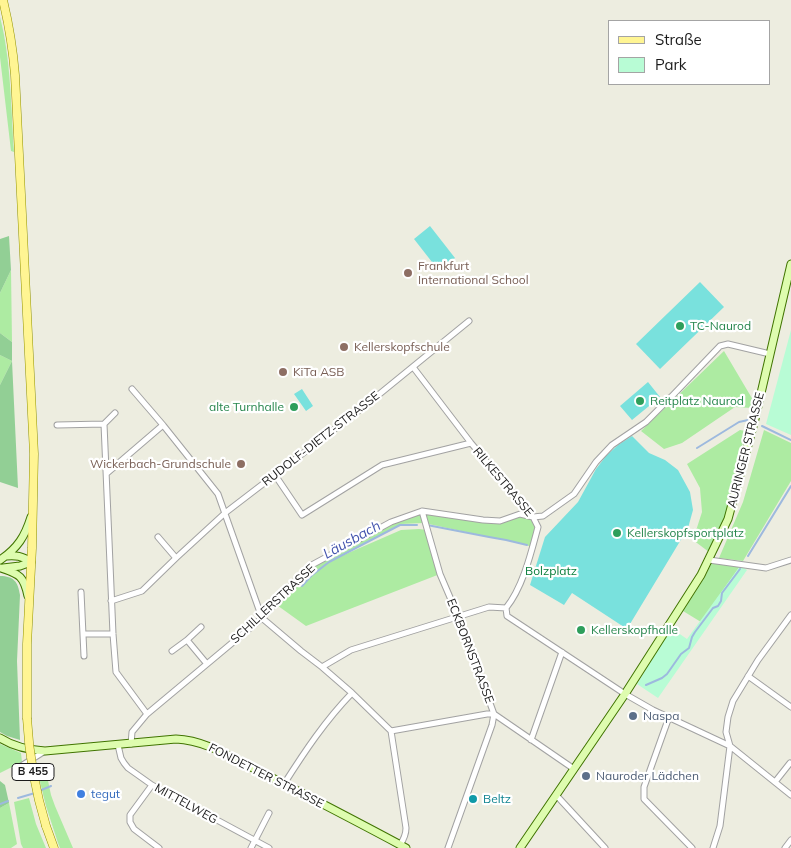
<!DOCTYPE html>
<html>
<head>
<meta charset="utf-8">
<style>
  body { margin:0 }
  #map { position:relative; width:791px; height:848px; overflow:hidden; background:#edede0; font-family:Mulish,sans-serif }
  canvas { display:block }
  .legend { position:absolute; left:608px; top:20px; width:162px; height:65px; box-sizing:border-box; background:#fff; border:1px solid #a4a4a4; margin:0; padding:6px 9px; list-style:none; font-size:15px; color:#1b1b1b }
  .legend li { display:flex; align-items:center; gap:10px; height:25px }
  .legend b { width:25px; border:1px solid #a4a4a4 }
</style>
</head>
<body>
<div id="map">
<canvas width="791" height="848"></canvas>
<ul class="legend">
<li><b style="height:6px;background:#fff593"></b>Straße</li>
<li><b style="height:14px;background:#b8fcd5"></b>Park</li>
</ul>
</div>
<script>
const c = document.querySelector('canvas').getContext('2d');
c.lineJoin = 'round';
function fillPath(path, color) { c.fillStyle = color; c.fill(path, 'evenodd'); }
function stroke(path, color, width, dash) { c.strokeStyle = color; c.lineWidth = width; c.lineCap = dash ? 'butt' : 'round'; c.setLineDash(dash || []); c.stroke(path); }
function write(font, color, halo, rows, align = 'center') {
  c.font = font + ' Mulish,sans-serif'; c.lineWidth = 4.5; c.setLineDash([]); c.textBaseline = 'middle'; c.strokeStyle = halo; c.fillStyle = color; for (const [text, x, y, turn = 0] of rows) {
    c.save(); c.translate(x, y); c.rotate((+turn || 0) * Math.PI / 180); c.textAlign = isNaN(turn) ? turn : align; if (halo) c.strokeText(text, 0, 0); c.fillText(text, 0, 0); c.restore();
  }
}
fillPath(new Path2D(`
  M0,17C11,59 11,108 14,152L11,151L0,57Z
  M11,270L12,342L0,333V293Z
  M724,351L753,400L752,408L735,407L682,443L664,449L641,431Z
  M0,355L12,361L0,385Z
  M740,430L746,431L725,516L709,552L693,540L702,512L700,488L687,464Z
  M764,430L791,443V481L743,561L719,558L743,502Z
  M422,511L500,521L520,514L533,517L538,527L533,547L506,540L489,537L424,523L401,524L339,557L401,530L419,529L427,530L440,574L306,626L274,603L308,567L391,522Z
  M712,562L740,566L701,622L683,611L705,577Z
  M0,744L21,753L22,762L0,773Z
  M46,771L51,795L55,806L73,848H60L58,843L46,806L38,774Z
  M29,798L36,824L46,848H23L21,844L14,802Z
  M9,803L17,844L11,848H0V808Z`), '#adeba2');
fillPath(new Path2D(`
  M9,236L11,270L0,293V239Z
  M0,333L12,342V361L18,488L0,482V385L12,361L0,355Z
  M0,576C14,576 18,582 20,595L17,661L20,740L7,736L0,732Z
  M0,781L5,785L9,803L0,808Z`), '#92cf95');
fillPath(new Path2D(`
  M791,330V435L766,424Z
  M740,566L747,570L658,698L637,684L671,628L687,639Z`), '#b8fcd5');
fillPath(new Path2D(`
  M430,226L455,258L439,271L414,239Z
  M700,282L724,307L660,369L636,344Z
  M648,382L660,397L632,420L620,406Z
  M302,389L313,406L306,411L294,394Z
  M632,436L649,453L665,460L678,470L690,492L693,510L688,528L627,629L572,593L564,605L530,585L545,537L578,502L596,469L606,456L618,445Z`), '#79e1dd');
stroke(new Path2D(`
  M762,426L791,440
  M697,448L739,422L748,420
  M427,525L489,537L506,540L527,545
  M748,556L791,486
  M302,586L311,576L329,562L400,525H417
  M646,685L662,678L667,674L681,654L689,648L692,637L695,632L713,608L718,606L721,601L722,593L740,569
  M39,791L51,786
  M18,798L35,793
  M0,804L8,801`), '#9db9de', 2);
const street = new Path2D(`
  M413,367L471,443L533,517L538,527C531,553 523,587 506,608
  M132,389L163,425L218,494L262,618L301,651L322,667L352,693L391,731L406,828C406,835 404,839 400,845
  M115,413L104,424L113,634L116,672L147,714
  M57,425L104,424
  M107,473L163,425
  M275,475L302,515L382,465L471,443
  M422,511L440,574L458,616L494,714L492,725L448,848
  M158,537L176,558
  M709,560L766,568L791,560
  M81,592L84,656
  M111,601L142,591L176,558L225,513L366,405L469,321
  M506,608L507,616L625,694L653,710L730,746L791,795
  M201,627L187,640L207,664
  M83,634H113
  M172,651L187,640
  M322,667L351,650L489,607L506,608
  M748,676L791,707
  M669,717L644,787V799L692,848
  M391,731L487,714H494L574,769
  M531,740L562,652
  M131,744L132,732L147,714L262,618L308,567L391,522L422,511L483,520L500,521L520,514L533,517L543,516L574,494L596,462L612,445L646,422L673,395L720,346L728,344L770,354
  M118,745L121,758L124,763L128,768L152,785L269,848
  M21,766L45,751
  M775,782L790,763
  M284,784C305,751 325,721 352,693
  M152,785L130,815V822L134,829L159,848
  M556,795L605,848
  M251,848L269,813
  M713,848L720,826L730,746L726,732L728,717L733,701L758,660L791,615
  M785,848L791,840`);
const secondary = new Path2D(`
  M6,556C16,555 22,556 31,562
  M0,560C18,548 25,536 31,517
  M1,568C20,574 24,577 28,596
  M3,568L20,566L31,562
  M0,738C14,747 28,750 45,751L176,739C206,740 234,759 261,772C309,797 358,822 406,848
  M520,848L625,694L701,575L728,519L755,419L791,264`);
const primary = new Path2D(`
  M3,0C9,25 13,50 15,75L34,454L32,548L27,644V718
  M46,826L54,848`);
stroke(street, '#a2a2a2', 7);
stroke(secondary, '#407400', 9);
stroke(primary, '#919200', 9);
stroke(street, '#fff', 5);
stroke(secondary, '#defcaf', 7);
stroke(primary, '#fff593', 8);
const primaryBridge = new Path2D(`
  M27,718C29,755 35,790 46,826`);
stroke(primaryBridge, '#919200', 9, []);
stroke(primaryBridge, '#fff593', 8);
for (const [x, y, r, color] of [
  [408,273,5,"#8d6e63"],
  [680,326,5,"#2e9e5b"],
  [344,347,5,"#8d6e63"],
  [283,372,5,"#8d6e63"],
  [640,401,5,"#2e9e5b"],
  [294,407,5,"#2e9e5b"],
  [241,464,5,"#8d6e63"],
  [617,533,5,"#2e9e5b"],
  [581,630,5,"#2e9e5b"],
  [633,716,5,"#5c6f8a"],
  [586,776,5,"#5c6f8a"],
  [81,794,5,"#3f7fe0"],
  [473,799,5,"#0f9aa8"]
]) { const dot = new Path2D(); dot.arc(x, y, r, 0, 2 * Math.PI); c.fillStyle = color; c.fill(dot); stroke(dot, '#fff', 2); }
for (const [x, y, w] of [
  [33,772,42]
]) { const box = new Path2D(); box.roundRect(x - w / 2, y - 8.5, w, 17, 4); c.fillStyle = '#fff'; c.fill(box); stroke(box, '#1b1b1b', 1); }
write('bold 11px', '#1b1b1b', null, [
  ["B 455",33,772]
]);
write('12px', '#785e54', '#fff', [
  ["Frankfurt",418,266],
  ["International School",418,280],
  ["Kellerskopfschule",354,347],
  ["KiTa ASB",293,372],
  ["Wickerbach-Grundschule",231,464,"right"]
], 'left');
write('12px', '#27864d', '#fff', [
  ["TC-Naurod",690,326],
  ["Reitplatz Naurod",650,401],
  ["alte Turnhalle",284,407,"right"],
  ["Kellerskopfsportplatz",627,533],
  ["Kellerskopfhalle",591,630]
], 'left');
write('12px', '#1b1b1b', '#fff', [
  ["RUDOLF-DIETZ-STRASSE",321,439,-38],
  ["AURINGER STRASSE",746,450,-76],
  ["RILKESTRASSE",503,482,50],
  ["SCHILLERSTRASSE",273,604,-43],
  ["ECKBORNSTRASSE",470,651,69],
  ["FONDETTER STRASSE",266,776,27],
  ["MITTELWEG",186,804,29]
]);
write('12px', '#067c38', '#fff', [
  ["Bolzplatz",551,571]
]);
write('12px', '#4e5e75', '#fff', [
  ["Naspa",643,716],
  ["Nauroder Lädchen",596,776]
], 'left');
write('12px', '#366cbe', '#fff', [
  ["tegut",91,794]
], 'left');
write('12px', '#0d838f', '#fff', [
  ["Beltz",483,799]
], 'left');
write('italic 14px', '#4455ae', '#fff', [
  ["Läusbach",352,540,-29]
]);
</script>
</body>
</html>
